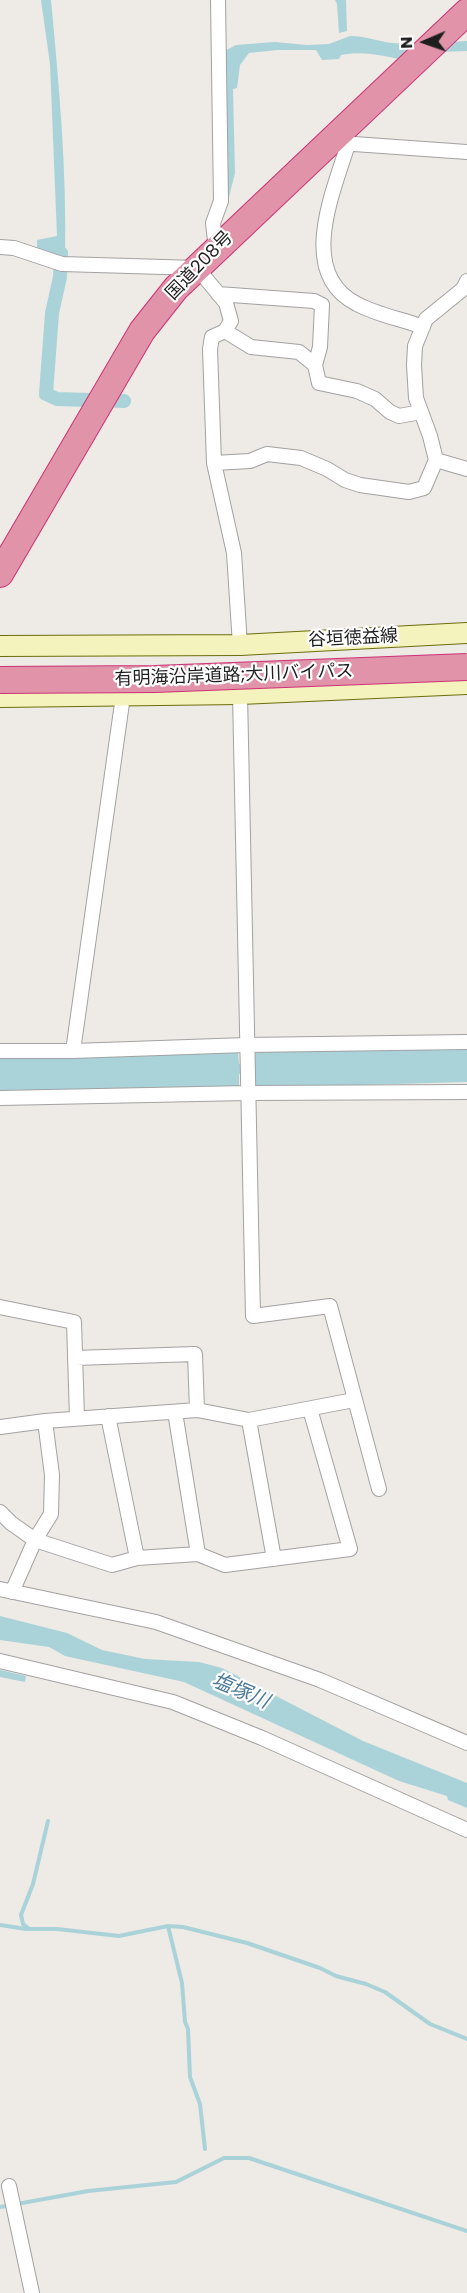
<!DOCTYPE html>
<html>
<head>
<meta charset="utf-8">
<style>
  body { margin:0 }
  #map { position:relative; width:467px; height:2293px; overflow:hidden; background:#eeeae5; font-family:Poppins,sans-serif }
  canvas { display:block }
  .north { position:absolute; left:395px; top:12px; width:60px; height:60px; -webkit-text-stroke:4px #fff; paint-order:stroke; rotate:268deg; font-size:16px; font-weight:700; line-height:24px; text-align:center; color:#1e1e1e }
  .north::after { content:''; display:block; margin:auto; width:21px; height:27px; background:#1e1e1e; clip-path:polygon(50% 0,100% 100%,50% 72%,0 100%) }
</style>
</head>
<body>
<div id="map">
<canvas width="467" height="2293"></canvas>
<div class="north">N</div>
</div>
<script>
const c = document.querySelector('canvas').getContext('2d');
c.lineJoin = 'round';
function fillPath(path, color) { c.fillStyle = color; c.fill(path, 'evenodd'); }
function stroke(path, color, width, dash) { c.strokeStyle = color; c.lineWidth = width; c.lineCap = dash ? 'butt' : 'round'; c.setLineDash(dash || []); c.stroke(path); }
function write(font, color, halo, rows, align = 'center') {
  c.font = font + ' Poppins,"Noto Sans JP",sans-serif'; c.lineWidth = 4.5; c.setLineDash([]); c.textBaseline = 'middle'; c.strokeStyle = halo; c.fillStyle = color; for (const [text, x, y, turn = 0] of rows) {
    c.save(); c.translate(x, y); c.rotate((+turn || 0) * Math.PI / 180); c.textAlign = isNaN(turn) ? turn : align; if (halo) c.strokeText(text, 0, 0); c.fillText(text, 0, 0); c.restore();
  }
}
fillPath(new Path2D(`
  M41,0H51C59,86 67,171 65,257H54L37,248V240L57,236L50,64Z
  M335,0H346L347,31L339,33L337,4Z
  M350,36C365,36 377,41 392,43C416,46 442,42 467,41V51L411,53L402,60C381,55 362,51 341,55L339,59L322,60L316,50H277L249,53L240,65L237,88L233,89L235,173L228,201L224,199L223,52L236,45L275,42L307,45L329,44Z
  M467,1048V1082L255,1088L254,1074H239V1087L0,1092V1058L238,1053L239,1064L255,1065V1051Z
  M0,1616L67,1633L102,1650L145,1659L199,1662L222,1668L363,1741L467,1783V1808L448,1800L447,1796L399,1781L184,1682L65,1656L49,1647L0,1640Z
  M0,1670L26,1676L25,1682L0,1677Z`), '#a9d3d9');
stroke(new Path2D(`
  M0,1925L26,1929H57L119,1936L168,1926L183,1927L247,1943L320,1968L336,1976L366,1984L385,1992L430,2024L467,2039
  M168,1926L182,1983L185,2022L188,2029L190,2077L200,2104L205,2149
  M28,1928L23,1924L21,1915L33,1884L48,1821
  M0,2207L88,2191L176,2182L224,2158H249L467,2231`), '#a9d3d9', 4);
stroke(new Path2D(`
  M61,253L60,277L52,313L46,394L57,399L124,401`), '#a9d3d9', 14);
const street = new Path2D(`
  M340,143L467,152
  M348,144C334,191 296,273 357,304C377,315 402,319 423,327
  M0,247L14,248L62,264L197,268L226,303L231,321L225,331L212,337L210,349L214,463L234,553L240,645
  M216,249L213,223L221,201L218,0
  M218,294L314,301L322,305L320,347L315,365
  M225,331L251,347L299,352L315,365L319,383L357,391L375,399L390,412L399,416L421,412
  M436,460L467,469
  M214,463L250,461L267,454L301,458L327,469L345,480L360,485L409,492L424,488L436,460L430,436L416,398L414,365L415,346L426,319L463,289L467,281
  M240,694L253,1316L330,1306L379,1489
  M0,1051H73L123,696
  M73,1051L246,1045L467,1042
  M0,1098L248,1093L467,1092
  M0,1307L74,1322L77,1418
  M75,1358L195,1354L197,1410
  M175,1412L198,1554
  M108,1416L137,1558
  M249,1420L274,1559
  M0,1427L45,1421
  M0,1512L11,1523L35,1540L112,1565L137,1558L198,1554L225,1565L350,1549L310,1409
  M0,1589L156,1622L320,1680L467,1743
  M12,1592L35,1540L51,1514L52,1475L45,1421L197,1410L249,1420L354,1400
  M0,1661L173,1702L262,1738L467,1830
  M9,2186L32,2293`);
const secondary = new Path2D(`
  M0,646L240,645L467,633
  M0,697L240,694L467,684`);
const highway = new Path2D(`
  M0,574L142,331L176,288L467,12`);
stroke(street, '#a2a2a2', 16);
stroke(secondary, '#6c6d0e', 22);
stroke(highway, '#cc3276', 28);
stroke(street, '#fff', 14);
stroke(secondary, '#f4f2bd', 20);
stroke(highway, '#e093a9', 26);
const highwayBridge = new Path2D(`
  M0,680L155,679L467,667`);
stroke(highwayBridge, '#cc3276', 28, []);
stroke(highwayBridge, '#e093a9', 26);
write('18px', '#1e1e1e', '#fff', [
  ["国道208号",200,266,-46],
  ["谷垣徳益線",353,639,-3],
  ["有明海沿岸道路;大川バイパス",234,676,-2]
]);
write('italic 20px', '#4c7997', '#fff', [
  ["塩塚川",240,1692,23]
]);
</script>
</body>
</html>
